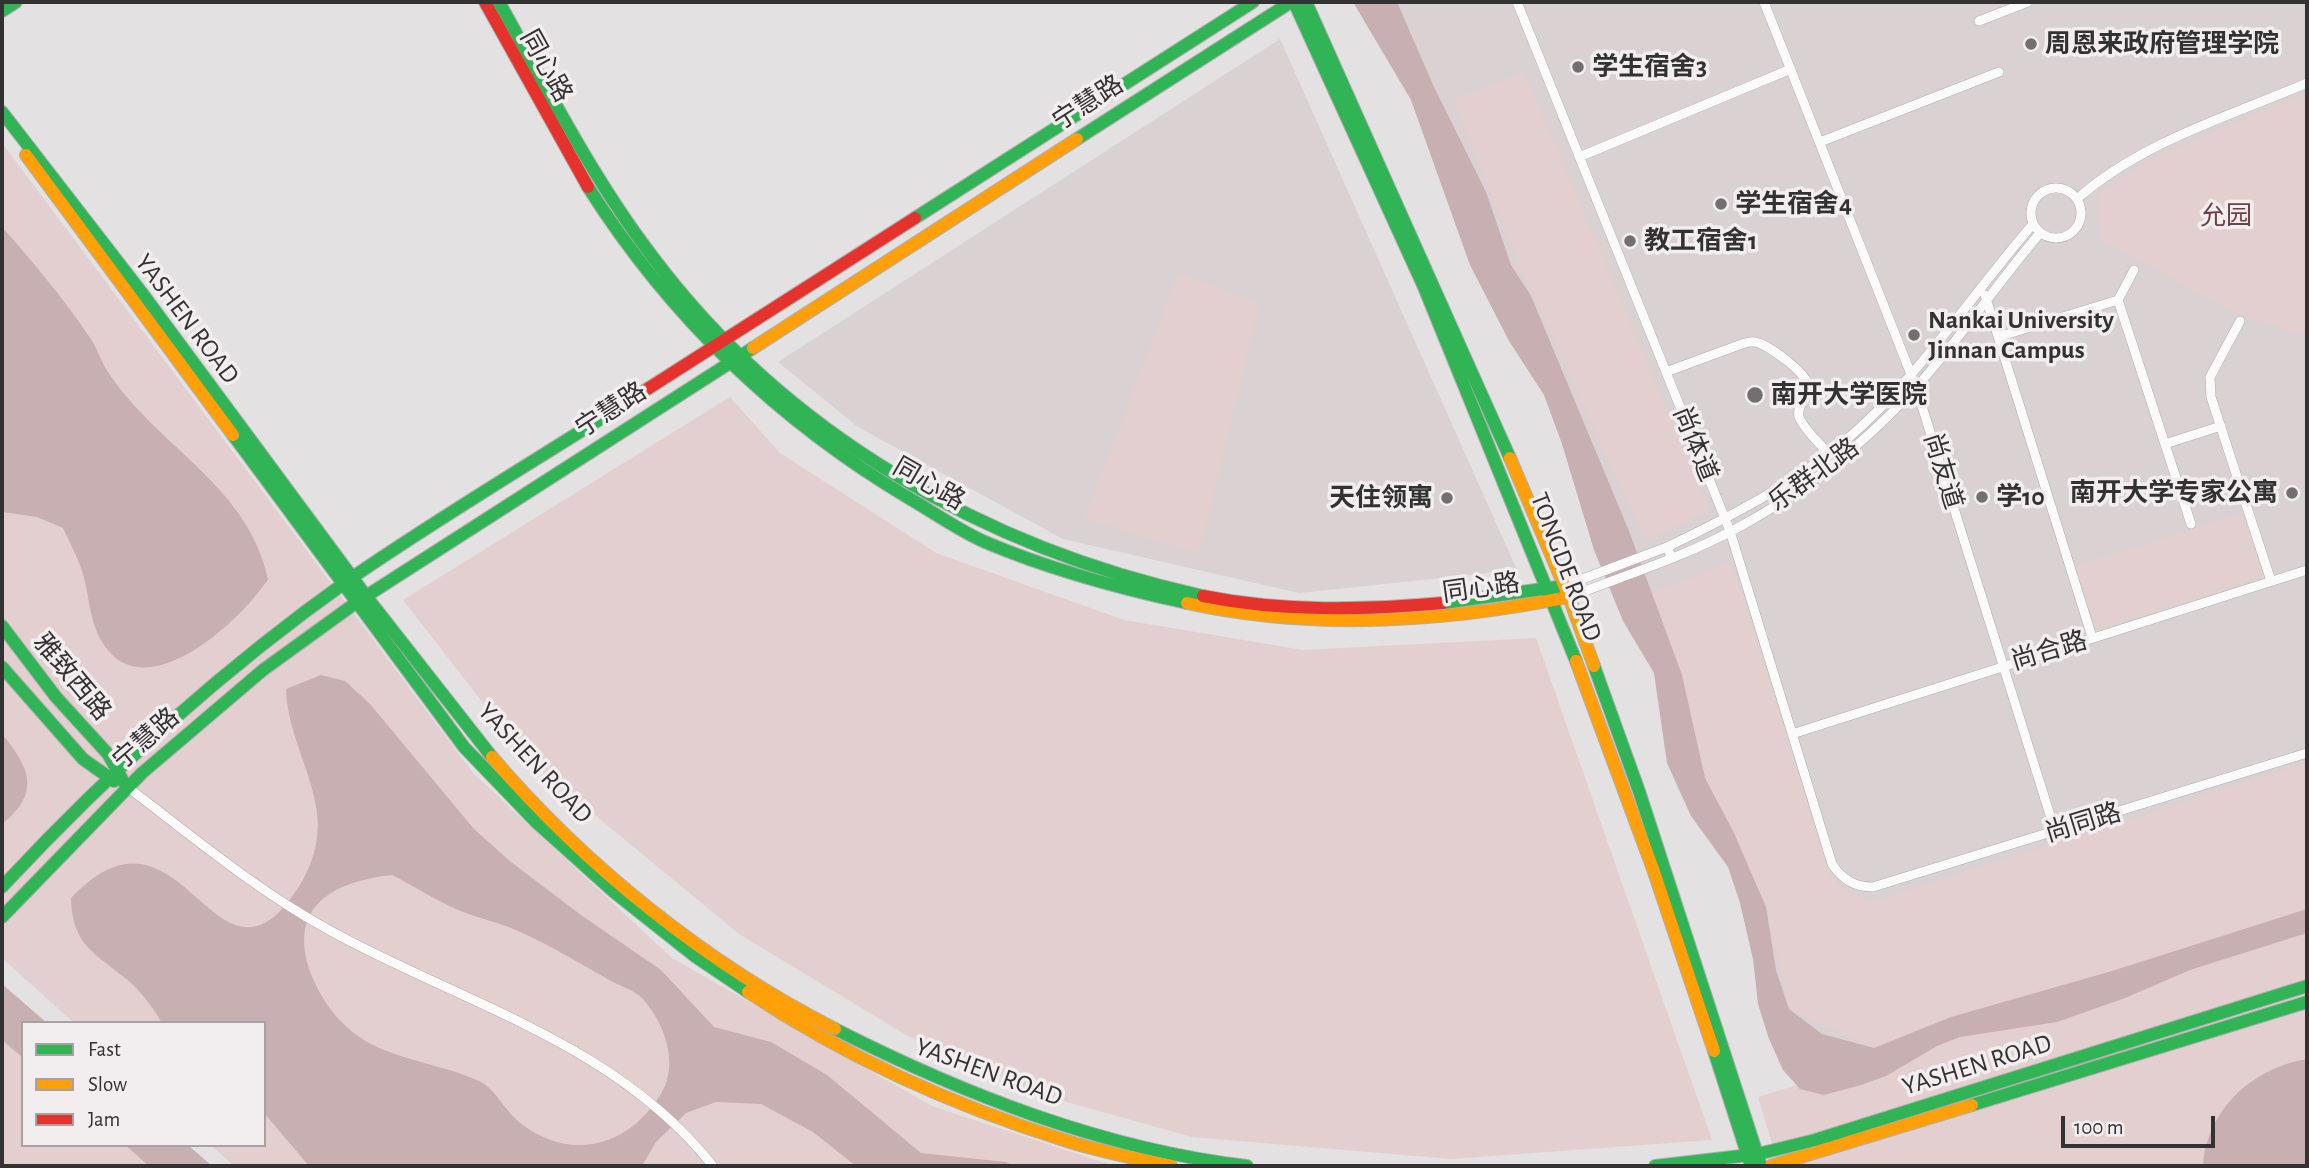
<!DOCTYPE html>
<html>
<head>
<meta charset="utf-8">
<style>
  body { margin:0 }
  #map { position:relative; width:2309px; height:1168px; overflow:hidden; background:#e3e1e1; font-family:"Alegreya Sans",sans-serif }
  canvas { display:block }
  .frame { position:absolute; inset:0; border:4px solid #333232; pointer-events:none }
  .legend { position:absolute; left:21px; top:1021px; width:245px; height:126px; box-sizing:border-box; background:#f2edee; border:2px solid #a6a2a3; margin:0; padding:9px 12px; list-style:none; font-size:21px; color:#333232 }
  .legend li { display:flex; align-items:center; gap:14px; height:35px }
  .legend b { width:35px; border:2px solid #a6a2a3 }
  .scale { position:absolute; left:2061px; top:1116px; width:154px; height:32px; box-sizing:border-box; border:4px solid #333232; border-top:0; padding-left:9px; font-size:21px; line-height:24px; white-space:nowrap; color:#333232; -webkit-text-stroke:5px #f2edee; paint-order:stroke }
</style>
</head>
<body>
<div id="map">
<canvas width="2309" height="1168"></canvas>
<div class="frame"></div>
<ul class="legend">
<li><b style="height:9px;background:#30b455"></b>Fast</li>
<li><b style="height:9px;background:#ff9f0a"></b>Slow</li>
<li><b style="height:9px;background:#e5322d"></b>Jam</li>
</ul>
<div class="scale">100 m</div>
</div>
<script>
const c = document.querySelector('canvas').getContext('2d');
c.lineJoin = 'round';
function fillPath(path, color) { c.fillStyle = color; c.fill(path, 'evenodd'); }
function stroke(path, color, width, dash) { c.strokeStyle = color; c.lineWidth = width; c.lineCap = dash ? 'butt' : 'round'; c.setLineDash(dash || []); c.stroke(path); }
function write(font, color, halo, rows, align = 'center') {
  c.font = font + ' "Alegreya Sans","Noto Sans SC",sans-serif'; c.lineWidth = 7; c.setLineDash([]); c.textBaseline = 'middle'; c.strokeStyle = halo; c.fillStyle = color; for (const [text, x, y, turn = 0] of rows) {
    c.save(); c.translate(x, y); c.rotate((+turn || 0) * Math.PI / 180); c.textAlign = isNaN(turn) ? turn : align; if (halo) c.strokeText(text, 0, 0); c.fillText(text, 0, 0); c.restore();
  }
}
fillPath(new Path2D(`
  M1384,2H2307V921L1804,1071L1658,669Z
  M1280,39L1517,570L1299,593L1063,539L858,427L778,362Z`), '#d9d1d2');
fillPath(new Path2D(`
  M1524,72L1709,510L1645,541L1516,258L1453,100Z
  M2307,92V336L2242,316L2100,239L2097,195L2146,161Z
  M2,143L473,773L672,958L932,1106L1114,1166H234L211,1145H264V1023H74L2,958Z
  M1178,273L1260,303L1199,553L1084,519Z
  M730,397L780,453L936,553L1124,620L1303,650L1536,638L1712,1140L1451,1159L1192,1137L1042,1095L908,1036L739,934L526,758L403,600Z
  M2243,513L2263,576L2096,629L2075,566Z
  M1731,562L1833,882L1870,903L2307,762V909L1874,1048L1789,1009L1766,907L1705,778L1652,593Z
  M2307,925V1153L2289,1166H1779L1758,1097Z
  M2,1040L23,1058V1145H125L150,1166H2Z`), '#e4cfd0');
fillPath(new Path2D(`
  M1353,2H1397L1434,87L1486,192L1511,265L1531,296L1629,531L1682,675L1705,778L1734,833L1766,907L1776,970L1789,1009L1822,1034L1874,1048L1951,1017L2112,971L2307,909V933L2190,970L2125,998L2057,1022L1960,1037L1937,1046L1886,1076L1861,1085L1824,1095L1800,1089L1783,1070L1769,1039L1758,1004L1753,959L1740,903L1728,867L1691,816L1667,763L1654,673L1623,621L1594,550L1562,444L1544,395L1509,341L1470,265L1411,100Z
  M2,227C32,261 62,296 88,335C97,346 100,360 108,372C158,448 248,485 268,579C242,620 146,709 104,645C88,622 90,593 81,568C76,554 69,541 63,528L37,517L2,512Z
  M321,675L345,681L370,704L474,829L511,862L581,915L661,970L714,1027L771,1042L827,1075L921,1153L1006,1162L1013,1166H856L813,1132L761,1104L716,1102L686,1113L656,1142L642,1166H309L264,1113V1023H162C153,1008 144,995 131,983C98,954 72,948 71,898C176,787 210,986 282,909C299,890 311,869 316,844C327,794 287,742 286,689ZM392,875C414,886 435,900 458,910C477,918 498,922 518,931C550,945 581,964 611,981C621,986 635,991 643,999C664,1023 679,1062 662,1092C630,1147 570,1163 519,1122C504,1110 497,1090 479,1081C444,1065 403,1061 369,1043C344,1029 325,1006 314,981C284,911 327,882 392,875Z
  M2,734C30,767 41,794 2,824Z
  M2,984L47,1023H23V1058L2,1040Z
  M2307,1059V1166H2203C2207,1109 2253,1068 2307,1059Z
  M125,1145H188L212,1166H149Z`), '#c8afb1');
const street = new Path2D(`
  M1517,2L1730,531L1832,864C1842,879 1854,887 1873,887L2307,753
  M1764,2L1916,387L2055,831
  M1979,21L2028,2
  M1820,142L1999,72
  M1579,157L1791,69
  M2031 213a25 25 0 1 1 50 0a25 25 0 1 1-50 0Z
  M2077,199C2141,142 2230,116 2307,83
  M1985,295L2092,637
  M2118,300L2191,524
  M2240,321L2210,377L2211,397L2271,581
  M1998,337L2118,300L2134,270
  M1666,372L1739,345C1745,343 1750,341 1755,342C1768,344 1808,374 1808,386C1809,397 1796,405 1799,417C1804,430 1821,444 1829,455
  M2165,444L2221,426
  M1672,558L1667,547C1736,514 1808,477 1865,423C1928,363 1976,290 2033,224
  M1564,586L1667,547
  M1569,597C1626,575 1687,556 1741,526C1803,492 1861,446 1909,395C1956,345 1995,286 2040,233
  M1792,734L2307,570
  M126,786C192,836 256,890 329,930C461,1003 615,1042 713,1166`);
const fast = new Path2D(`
  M499,2C547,88 592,177 652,256C786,435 987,549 1203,596
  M1294,2L1424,287L1576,661
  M1306,2L1510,458
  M2,11L16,2
  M2,112L142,293L369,600L492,757
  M1077,139L1291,2
  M588,187C670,316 780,422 912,500C936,514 960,531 985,542C1051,570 1118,588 1187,603
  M915,218L1253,2
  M233,435L464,747L536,822L614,892L696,957L748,992
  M1443,603L1564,586
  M2,626L56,697L108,754L126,786
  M1594,666L1639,791L1761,1166
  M2,667L83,759L114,781
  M2,887C108,773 223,669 350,579C447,512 550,452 649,388
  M2,917L142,773L263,670L357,602L753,348
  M835,1029C963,1094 1103,1149 1247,1166
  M1714,1051L1751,1166
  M1972,1105L2307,1002
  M1655,1166L1758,1154L1815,1140L2307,986`);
const slow = new Path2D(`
  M26,155L233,435
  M753,348L1077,139
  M1510,458L1569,597L1594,666
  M1187,603C1314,631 1443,622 1569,597
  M1576,661L1653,869L1714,1051
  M492,757C585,866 707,964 835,1029
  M748,992C846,1057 954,1106 1067,1141C1101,1152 1136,1158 1171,1166
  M1771,1166L1972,1105`);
const jam = new Path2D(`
  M485,2L588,187
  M649,388L915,218
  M1203,596C1282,612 1364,610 1443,603`);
stroke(street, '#b0aeae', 10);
stroke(fast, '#b0aeae', 14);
stroke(slow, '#b0aeae', 14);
stroke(jam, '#b0aeae', 14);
stroke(street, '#fbfafa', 9);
stroke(fast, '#30b455', 12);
stroke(slow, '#ff9f0a', 12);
stroke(jam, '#e5322d', 12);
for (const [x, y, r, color] of [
  [2031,44,7,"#716f6f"],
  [1578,67,7,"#716f6f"],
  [1721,204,7,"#716f6f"],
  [1630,241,7,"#716f6f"],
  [1914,335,7,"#716f6f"],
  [1755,395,9,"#716f6f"],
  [2292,493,7,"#716f6f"],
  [1982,497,7,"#716f6f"],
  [1447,498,7,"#716f6f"]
]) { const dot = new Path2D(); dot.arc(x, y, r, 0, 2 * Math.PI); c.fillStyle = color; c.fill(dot); stroke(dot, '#f2edee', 2.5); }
write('bold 26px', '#333232', '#f2edee', [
  ["周恩来政府管理学院",2045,44],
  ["学生宿舍3",1592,67],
  ["学生宿舍4",1735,204],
  ["教工宿舍1",1644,241],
  ["Nankai University",1928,320],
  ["Jinnan Campus",1928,350],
  ["南开大学医院",1771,395],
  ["南开大学专家公寓",2278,493,"right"],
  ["学10",1996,497],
  ["天住领寓",1433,498,"right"]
], 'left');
write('26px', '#333232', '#f2edee', [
  ["同心路",546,66,61],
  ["宁慧路",1088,103,-33],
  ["YASHEN ROAD",187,319,53],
  ["宁慧路",611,410,-33],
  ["尚体道",1695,444,68],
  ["尚友道",1943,471,73],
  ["乐群北路",1814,475,-36],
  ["同心路",929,484,30],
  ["TONGDE ROAD",1566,567,69],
  ["同心路",1481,588,-8],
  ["尚合路",2049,651,-17],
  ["雅致西路",72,677,50],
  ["宁慧路",146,739,-41],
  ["YASHEN ROAD",535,763,47],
  ["尚同路",2083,823,-17],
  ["YASHEN ROAD",1977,1065,-17],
  ["YASHEN ROAD",989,1072,20]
]);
write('26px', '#713e44', '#f2edee', [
  ["允园",2226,216]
]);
</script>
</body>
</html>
